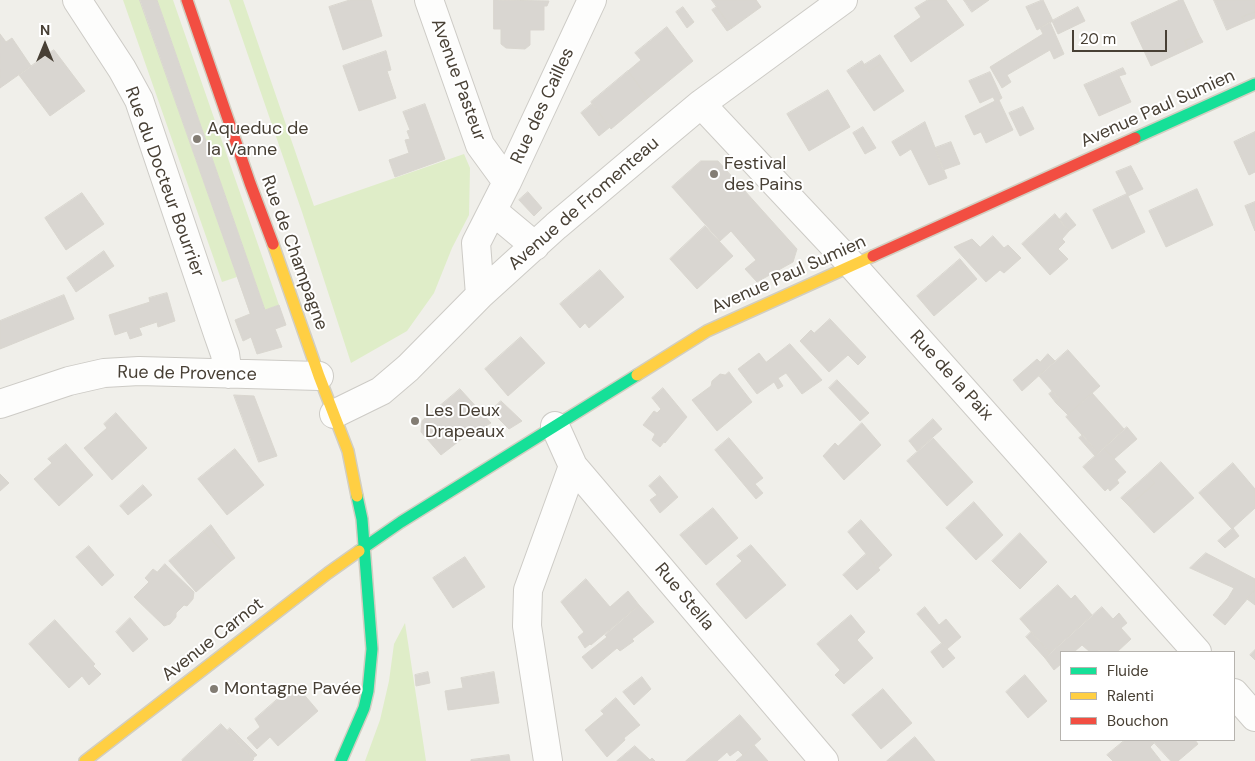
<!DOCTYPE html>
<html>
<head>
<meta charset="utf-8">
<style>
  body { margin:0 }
  #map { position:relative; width:1255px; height:761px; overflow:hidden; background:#f0efea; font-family:"DM Sans",sans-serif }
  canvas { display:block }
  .legend { position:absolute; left:1060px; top:651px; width:175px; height:90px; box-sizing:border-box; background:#fff; border:1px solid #b6b3ae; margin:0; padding:6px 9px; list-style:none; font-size:15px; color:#484035 }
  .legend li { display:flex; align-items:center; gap:10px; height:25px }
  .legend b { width:25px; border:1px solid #b6b3ae }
  .north { position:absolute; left:20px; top:20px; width:50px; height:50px; -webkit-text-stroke:4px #fff; paint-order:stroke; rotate:0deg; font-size:14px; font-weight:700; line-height:20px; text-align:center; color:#484035 }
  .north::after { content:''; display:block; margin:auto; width:18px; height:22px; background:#484035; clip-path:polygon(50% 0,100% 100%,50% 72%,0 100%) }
  .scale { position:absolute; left:1072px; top:30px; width:95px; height:22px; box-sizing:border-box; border:2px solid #484035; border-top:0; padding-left:6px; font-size:15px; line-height:18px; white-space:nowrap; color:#484035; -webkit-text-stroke:4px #fff; paint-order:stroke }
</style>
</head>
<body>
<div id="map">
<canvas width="1255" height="761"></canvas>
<ul class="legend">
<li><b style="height:6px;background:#16e098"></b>Fluide</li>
<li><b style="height:6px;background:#ffcf43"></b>Ralenti</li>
<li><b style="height:6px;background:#f24e42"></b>Bouchon</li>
</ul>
<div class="north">N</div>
<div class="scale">20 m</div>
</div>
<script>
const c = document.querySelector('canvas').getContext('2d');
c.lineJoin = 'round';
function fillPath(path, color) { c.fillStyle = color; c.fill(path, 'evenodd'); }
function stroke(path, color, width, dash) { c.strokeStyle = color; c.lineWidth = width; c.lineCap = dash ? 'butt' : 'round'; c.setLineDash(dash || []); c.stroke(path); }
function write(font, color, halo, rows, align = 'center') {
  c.font = font + ' "DM Sans",sans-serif'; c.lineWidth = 4; c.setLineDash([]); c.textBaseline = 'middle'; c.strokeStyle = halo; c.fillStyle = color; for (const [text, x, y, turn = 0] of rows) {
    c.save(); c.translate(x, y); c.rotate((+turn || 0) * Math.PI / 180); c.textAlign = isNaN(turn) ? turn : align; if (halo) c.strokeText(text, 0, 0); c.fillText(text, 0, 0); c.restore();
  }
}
fillPath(new Path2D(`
  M123,0H140L237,277L222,282Z
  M157,0H173L279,305L265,310Z
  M229,0H243L314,206L464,154L470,168L469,215L452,248L434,293L407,331L351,363L302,212Z
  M405,623L426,761H365L380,720L389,681L394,644Z`), '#dfedc8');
const building = new Path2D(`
  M140,0H157L265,310L279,305L286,325L275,329L282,347L257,354L251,337L243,341L235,320L250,314Z
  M350,0H371L382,36L343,50L329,7Z
  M494,0L549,1L547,6H544V30H530V45L525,49L506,48L501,44V29H494Z
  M712,0H756L761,7L732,28Z
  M928,0H946L964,25L911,62L894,36L921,17L915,8Z
  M964,0H989L972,12Z
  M1043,0L1053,21L1037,30L1026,7Z
  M1180,0H1183L1199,35L1185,41L1188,49L1151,66L1131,23Z
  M1214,0H1255V12L1242,17L1245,22L1227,30Z
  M683,7L694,22L687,28L676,12Z
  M717,7L732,28L727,31L712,10Z
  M1078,7L1085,21L1058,34L1052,21Z
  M1255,12V18L1245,22L1242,17Z
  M1050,22L1064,54L1054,59L1050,50L1007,75L1011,82L1002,88L990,67L1043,34L1040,28Z
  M667,27L693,61L648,98L628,71L641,60L635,53Z
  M0,34L6,42L12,38L31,66L0,88Z
  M1199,35L1203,42L1188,49L1185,41Z
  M54,50L85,91L50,116L19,75Z
  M386,51L391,70L387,71L396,98L359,111L343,66Z
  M880,55L884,61L869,72L864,65Z
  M862,61L869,72L884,61L904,91L874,111L847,71Z
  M1123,68L1126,74L1119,76L1131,102L1099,116L1084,85Z
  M628,71L648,98L611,129L591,102Z
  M990,72L1002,98L999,100L1013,130L986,143L981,132L974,135L965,116L995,101L993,97L980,103L969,81Z
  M828,90L850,127L809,151L787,114Z
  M425,104L445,159L395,177L389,160L409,153L405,140L410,139L407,131L410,130L403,112Z
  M592,104L610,127L599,136L581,113Z
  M1023,107L1034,129L1020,136L1009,113Z
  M925,122L947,178L929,185L911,149L900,156L892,142Z
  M863,127L876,148L865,154L853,133Z
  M1255,132V172L1249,175L1234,142Z
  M951,142L960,164L943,170L935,148Z
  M701,161H718L797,249L793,262L757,282L745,269L756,260L731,231L720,241L672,187Z
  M1131,166L1143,189L1128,196L1116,172Z
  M1197,189L1213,225L1166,247L1149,211Z
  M528,192L542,208L534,216L519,200Z
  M82,193L104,224L66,250L45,218Z
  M1127,194L1145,232L1112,249L1093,210Z
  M1255,202V231L1245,206Z
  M1066,213L1076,225L1069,231L1059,220Z
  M1055,214L1069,231L1062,239L1065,242L1058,249L1068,259L1050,275L1022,244Z
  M705,226L733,256L697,289L670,259Z
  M993,236L1004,248L1008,245L1021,258L1004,273L1000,270L986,282L954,247L972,239L980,247Z
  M104,251L114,266L76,292L67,278Z
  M960,259L977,279L934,316L917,296Z
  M600,270L624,297L589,328L585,323L580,328L560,304Z
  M167,293L175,321L158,327L157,322L139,328L142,335L130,339L127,331L115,335L109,315L150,302L149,298Z
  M64,295L74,319L0,349V321Z
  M830,319L866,357L858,365L848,355L829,372L800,341L811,330L814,333Z
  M521,337L545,363L508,396L485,369Z
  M790,344L822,380L802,394L786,373L778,378L783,386L778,389L774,382L757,394L738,369L759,353L766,362Z
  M1068,350L1100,386L1068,415L1056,403L1060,400L1039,376Z
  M1048,354L1055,361L1022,391L1013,380L1037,359L1040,362Z
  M729,372L752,402L717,431L692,400L711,386L712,381L720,374L725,375Z
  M837,380L869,413L860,421L829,388Z
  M663,388L687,417L665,443L664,442L660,447L652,440L655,434L643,425L654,411L657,413L661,409L652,398Z
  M460,389L491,423L478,430L476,428L441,455L421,432L422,421Z
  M1053,391L1060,400L1056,403L1049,394Z
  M1092,393L1124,429L1098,453L1066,417Z
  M234,395L254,396L277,456L259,462Z
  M501,401L522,421L509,429L491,411Z
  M116,413L147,448L112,480L84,448L107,428L104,424Z
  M933,419L942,429L917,451L909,441Z
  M862,423L881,445L844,480L823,456L835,443L838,446Z
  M1127,427L1137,439L1114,459L1104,448Z
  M1083,435L1098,453L1095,456L1079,438Z
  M729,438L763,478L755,484L763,493L756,499L715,450Z
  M933,438L973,482L947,506L907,461Z
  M66,444L93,475L59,506L34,479L52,463L48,459Z
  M1104,448L1126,472L1117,480L1119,483L1110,491L1108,488L1105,491L1083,467Z
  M235,449L264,485L227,515L198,479Z
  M1161,462L1194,498L1154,533L1129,506L1155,483L1147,475Z
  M1233,463L1255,489V508L1232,529L1199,493Z
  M0,474L9,483L0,491Z
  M1147,475L1155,483L1129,506L1121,498Z
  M660,476L678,497L660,513L650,500L657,495L649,486Z
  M143,485L152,495L128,515L120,506Z
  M974,502L1003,535L976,560L946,528Z
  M713,508L738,538L706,565L680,535Z
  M861,520L892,555L878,568L848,532Z
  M211,525L235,558L231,561L204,531Z
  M1233,528L1239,536L1225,548L1218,541Z
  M204,531L231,561L196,592L169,561Z
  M1020,533L1047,562L1020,589L992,561Z
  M751,545L786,585L746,619L716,584L742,561L737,556Z
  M89,546L114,575L102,586L76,557Z
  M1206,553L1255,579V590L1225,625L1213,615L1228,598L1234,588L1190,568Z
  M866,554L880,570L857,590L843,575Z
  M465,557L485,587L453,608L433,578Z
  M165,564L194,592L193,599L187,606L184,605L176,613V617L170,624L164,626L134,597L149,582L145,578L153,569L157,572Z
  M586,579L610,607L628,591L639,605L591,645L590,644L585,648L578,637L584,632L561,602Z
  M1058,585L1071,599L1075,595L1092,615L1050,653L1020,619Z
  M1255,590V605L1247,599Z
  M639,605L654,622L632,639L634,641L620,651L617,648L592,669L582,657L607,637L605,635Z
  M925,607L939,625L946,619L961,637L947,649L917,614Z
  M1102,607L1113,619L1119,613L1127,623L1121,628L1131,639L1117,652H1102L1100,650L1097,652H1090L1082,645L1074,652H1061V664L1054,670L1045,658Z
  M851,615L865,632L857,640L873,658L844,684L835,675L840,670L817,644Z
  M130,618L148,639L133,652L116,632Z
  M55,620L95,664L93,666L101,674L89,685L82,676L69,688L29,644Z
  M1031,632L1050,653L1045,658L1026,637Z
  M942,643L955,658L943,668L931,652Z
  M1255,650V660L1250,655Z
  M428,672L430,683L416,686L415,675Z
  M494,672L499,703L448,710L445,691L463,688L461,678Z
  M1025,675L1047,701L1028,718L1006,692Z
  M642,677L651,689L634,705L623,692Z
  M295,684L318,711L278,746L270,737L257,749L247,738L260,727L255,719Z
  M883,689L912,723L881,749L852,715Z
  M616,698L640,725L624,738L625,740L607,757L585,730L604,714L601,711Z
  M740,715L761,739L743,755L738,750L730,756L727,752L717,761H686Z
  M221,724L254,759L252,761H183L182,760Z
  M230,728L257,755L253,758L227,731Z
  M915,737L935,761H887Z
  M1125,740H1152L1154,743L1150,747L1161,761H1113L1107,755Z
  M1152,740H1195L1198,744L1178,761H1171Z
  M754,745L768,761H736L743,755Z
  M635,746L650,760L652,758L655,761H617Z
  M509,755L510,761H471V760Z`);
fillPath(building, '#d9d6d1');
stroke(building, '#d9d6cf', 1);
const street = new Path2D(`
  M77,0L122,69L139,100L218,334L225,354L228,374
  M429,0L480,145L507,182
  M701,104L852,265L1197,652
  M493,211L535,246
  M480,295L476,243L507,182L592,0
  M0,404L69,381L104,373L139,371L319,376
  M334,414L381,391L408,368L480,295L556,226L652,145L701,104L843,0
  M555,426L573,466L824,761
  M1234,693L1255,717
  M548,761L527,626L528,590L573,466`);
const fast = new Path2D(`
  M1135,138L1255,84
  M359,551L401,522L637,375
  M341,761L364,708L368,691L372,649L362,519L357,496`);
const slow = new Path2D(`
  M273,244L319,376L348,451L357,496
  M637,375L707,331L873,256
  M85,761L328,573L359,551`);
const jam = new Path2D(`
  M187,0L250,183L273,244
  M873,256L1135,138`);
stroke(street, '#cdcbc6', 30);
stroke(fast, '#d2cec1', 14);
stroke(slow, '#d2cec1', 14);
stroke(jam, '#d2cec1', 14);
stroke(street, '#fdfdfc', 28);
stroke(fast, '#16e098', 11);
stroke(slow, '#ffcf43', 11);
stroke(jam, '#f24e42', 11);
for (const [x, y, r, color] of [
  [197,139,5,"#837d74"],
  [714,174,5,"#837d74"],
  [415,421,5,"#837d74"],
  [214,689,5,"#837d74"]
]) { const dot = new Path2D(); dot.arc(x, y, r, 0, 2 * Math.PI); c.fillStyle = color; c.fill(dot); stroke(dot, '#fff', 2); }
write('18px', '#484035', '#fff', [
  ["Avenue Pasteur",458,80,70],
  ["Rue des Cailles",543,106,-65],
  ["Avenue Paul Sumien",1158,109,-24],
  ["Rue du Docteur Bourrier",164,182,70],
  ["Avenue de Fromenteau",584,204,-41],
  ["Rue de Champagne",294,253,70],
  ["Avenue Paul Sumien",789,275,-24],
  ["Rue de Provence",187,374,1],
  ["Rue de la Paix",951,376,48],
  ["Rue Stella",684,597,50],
  ["Avenue Carnot",213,640,-38]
]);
write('18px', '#484035', '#fff', [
  ["Aqueduc de",207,129],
  ["la Vanne",207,150],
  ["Festival",724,164],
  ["des Pains",724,185],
  ["Les Deux",425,411],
  ["Drapeaux",425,432],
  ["Montagne Pavée",224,689]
], 'left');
</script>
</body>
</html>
